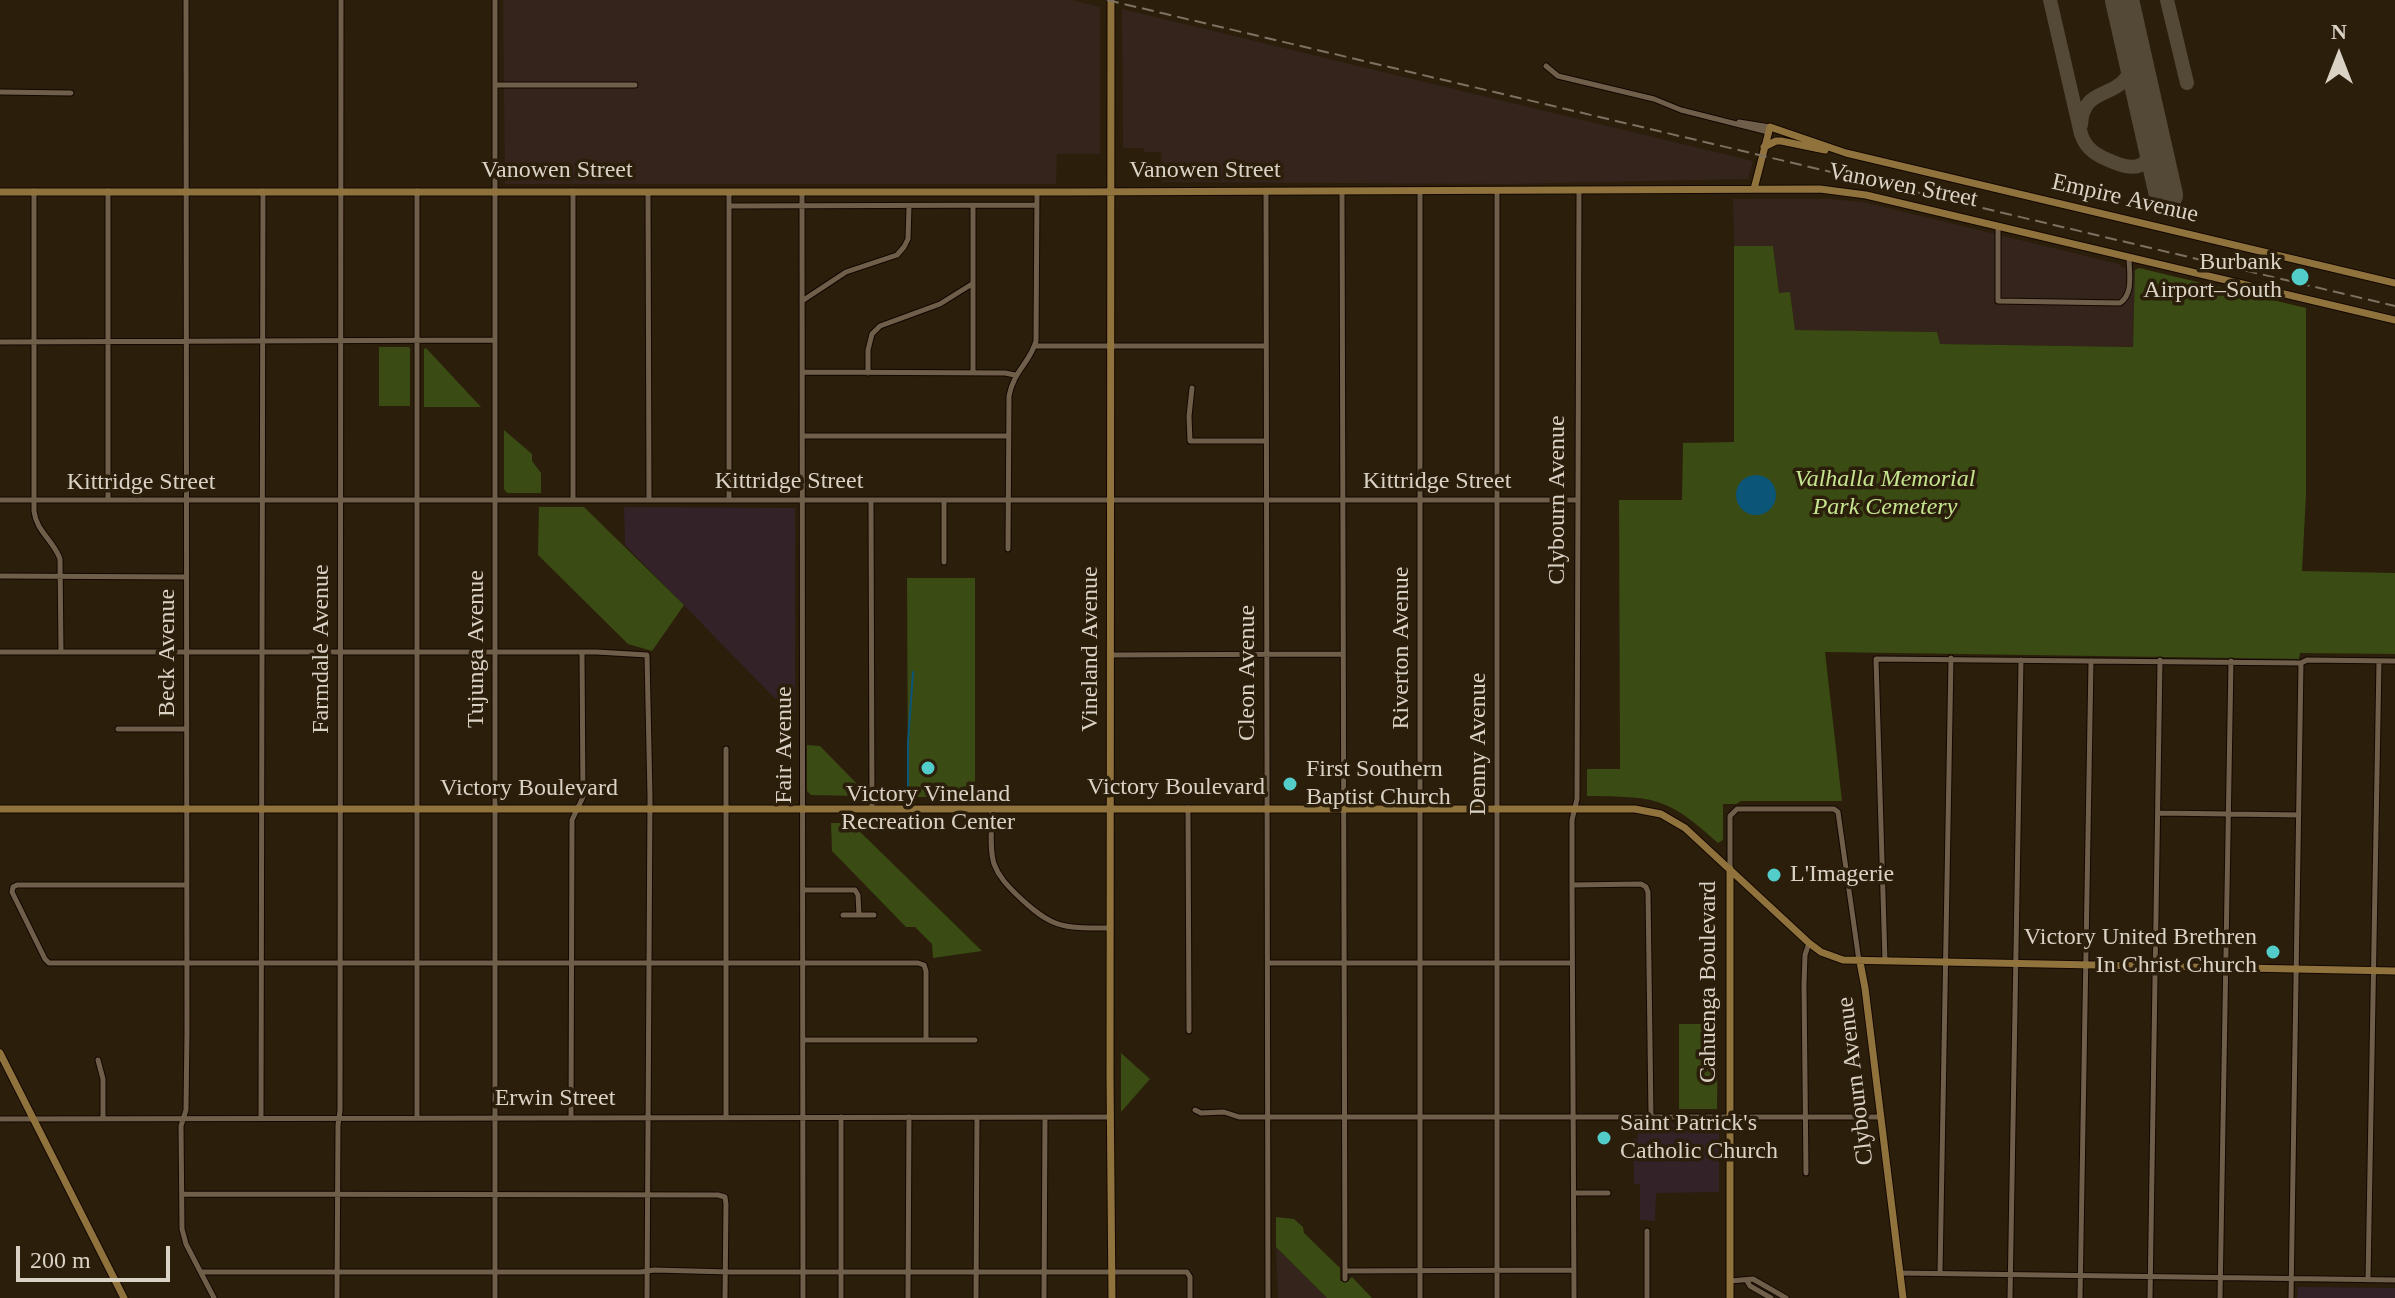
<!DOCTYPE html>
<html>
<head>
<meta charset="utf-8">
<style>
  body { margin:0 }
  #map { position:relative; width:2395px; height:1298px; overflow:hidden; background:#2b1e0b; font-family:Georgia,serif }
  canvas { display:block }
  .north { position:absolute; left:2299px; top:16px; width:80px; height:80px; -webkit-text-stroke:6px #2b1e0b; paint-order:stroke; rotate:0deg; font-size:22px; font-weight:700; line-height:32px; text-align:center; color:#dbd2c6 }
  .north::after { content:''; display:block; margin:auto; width:28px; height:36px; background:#dbd2c6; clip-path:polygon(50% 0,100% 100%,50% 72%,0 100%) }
  .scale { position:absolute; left:16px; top:1246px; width:154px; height:36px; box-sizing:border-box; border:4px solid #dbd2c6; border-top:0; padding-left:10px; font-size:24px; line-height:28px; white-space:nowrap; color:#dbd2c6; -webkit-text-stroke:6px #2b1e0b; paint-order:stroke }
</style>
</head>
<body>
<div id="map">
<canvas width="2395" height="1298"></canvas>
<div class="north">N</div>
<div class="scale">200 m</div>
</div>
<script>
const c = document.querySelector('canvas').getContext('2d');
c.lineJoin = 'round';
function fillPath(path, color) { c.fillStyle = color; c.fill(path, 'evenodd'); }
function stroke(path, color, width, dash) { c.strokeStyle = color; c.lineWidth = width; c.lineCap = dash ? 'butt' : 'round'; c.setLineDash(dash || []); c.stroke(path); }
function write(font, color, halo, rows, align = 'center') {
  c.font = font + ' Georgia,serif'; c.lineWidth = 7; c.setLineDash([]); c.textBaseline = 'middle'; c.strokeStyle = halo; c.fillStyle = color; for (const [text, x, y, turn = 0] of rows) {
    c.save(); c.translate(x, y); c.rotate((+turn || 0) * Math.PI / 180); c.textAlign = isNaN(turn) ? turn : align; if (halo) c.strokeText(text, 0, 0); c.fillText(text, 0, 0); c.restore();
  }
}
fillPath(new Path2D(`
  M503,0H1072L1100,7V154H1057L1056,184H505Z
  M1122,9L1753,161L1748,179L1508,184L1162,182L1161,152H1144L1143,148H1123Z
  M1733,199H1830L1863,202L2119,264L2122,267L2135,270L2133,347L1939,344L1937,332L1795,330L1790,293H1779L1773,246H1734Z
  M1276,1247L1327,1298H1278Z`), '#34241b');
fillPath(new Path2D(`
  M624,507L795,508V719L625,545Z
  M1638,1124H1715L1719,1128V1192L1656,1193L1655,1221L1640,1220V1185L1634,1183L1633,1139H1638Z
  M2298,1287L2395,1288V1298H2297Z`), '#342229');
fillPath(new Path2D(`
  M1734,246H1773L1779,293L1790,292L1795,330L1937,332L1940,344L2133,347L2135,270L2139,268L2306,308V494L2302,571L2395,573V654L2300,653L2299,659L1825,652L1842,801H1741L1736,804H1723V840L1718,843C1666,796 1655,797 1587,796V769H1620L1619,500H1682L1683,443L1734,442Z
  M379,347H409L410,349V406H379Z
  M426,348L481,407H482H424V349Z
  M504,430L532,454V461L541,473V493H507L504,489Z
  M539,507H584L684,605L652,651L628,644L538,555Z
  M907,578H975V797H908Z
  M807,745L820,746L864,791L863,796L811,795L807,791Z
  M831,823H851L982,951L933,958L932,944L915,927H906L832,851Z
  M1679,1024H1718L1717,1109H1679Z
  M1121,1053L1150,1079L1121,1112Z
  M1276,1217L1294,1219L1303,1227L1304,1233L1340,1268V1281H1348L1352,1277L1372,1298H1327L1276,1247Z`), '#3a4b14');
fillPath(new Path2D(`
  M1736 495a20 20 0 1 1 40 0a20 20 0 1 1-40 0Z`), '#0b5678');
stroke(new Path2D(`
  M908,800V742L913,672`), '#0b5678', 2);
stroke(new Path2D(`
  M2050,0L2081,134C2086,150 2098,156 2113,162C2137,172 2149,167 2155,142
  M2167,0L2187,83
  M2081,125C2083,79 2130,106 2134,53`), '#544836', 14);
stroke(new Path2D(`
  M2122,0L2166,195`), '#544836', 34);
const minor = new Path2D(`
  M186,0L187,1032L186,1110L181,1126L182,1229L186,1244L214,1298
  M1546,66L1558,76L1654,99L1681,110L1768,132
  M495,85H635
  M0,92L71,93
  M1739,122L1770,127
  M34,191V511C36,531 54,541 60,559L61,652
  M108,191V500
  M417,191V1117
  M573,191V500
  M1266,191L1268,1298
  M1342,191L1345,1279
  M1420,191V1298
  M1497,191V1298
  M648,192L649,500
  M729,192V500
  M802,192L803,1298
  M729,206L1036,205
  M973,206V373
  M1998,226V301L2120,303C2134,294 2129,272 2129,257
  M802,301L846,272L897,255L904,247L908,239L909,206
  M0,342L495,340
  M1035,346H1266
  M803,372L1005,373L1015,375
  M868,373V350L872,334L880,326L940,304L972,284
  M1192,388L1189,416L1190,441H1266
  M803,436H1008
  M0,500H1577
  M871,500L872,809
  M1008,549L1009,396C1014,370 1030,363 1036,341L1037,192
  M944,562V500
  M0,576L185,577
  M0,652H597L647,655L650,797L647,1298
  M1111,655L1342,654
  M118,729H186
  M1188,808L1189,1031
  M992,809C992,826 989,848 994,864C999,877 1007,885 1016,894C1052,929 1062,928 1111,928
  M2159,813L2299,815
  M1730,869V816L1737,809H1834L1838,812L1859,961
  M186,885H17L13,887L12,892L45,959L49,963H918L924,965L926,971V1040
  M1572,885L1641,884L1646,887L1648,892L1651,1116
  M803,890H855L858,895L859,915
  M843,915H874
  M1885,961L1876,659L2301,663L2307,660L2395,661
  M1268,963H1571
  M804,1040H975
  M98,1060L103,1079V1118
  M1195,1110L1201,1113L1224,1112L1239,1117H1880
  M571,1117L572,820L583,797L582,652
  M726,1117V749
  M261,1118L263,191
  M0,1119L1110,1117
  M1806,1173L1804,985L1805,955L1809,943
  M1574,1193H1608
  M182,1194L718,1195L725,1197L726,1204L725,1298
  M1647,1231V1298
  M1345,1271L1574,1270
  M201,1272H641L654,1270L730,1272H1187L1190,1277V1298
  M1900,1273L2395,1280
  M1940,1273L1951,658
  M2368,1280L2379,661
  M1730,1281L1753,1279L1786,1298
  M1747,1281L1750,1286L1771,1298
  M337,1298L338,1125L340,1111L341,0
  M495,1298V0
  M841,1298V1117
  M908,1298L909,1117
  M976,1298L977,1117
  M1044,1298L1045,1118
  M1574,1298L1572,885V820L1577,799L1579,190
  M2010,1298L2021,660
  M2080,1298L2091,661
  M2150,1298L2160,660
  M2220,1298L2231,661
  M2291,1298L2301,663`);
const major = new Path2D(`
  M1111,0L1110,1075L1112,1298
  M1764,147L1776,141H1781L1825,150
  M1754,189L1770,127L1846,153L2395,283
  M0,192H1070L1820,189L1866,195L2395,320
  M0,809H1635L1661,814L1685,828L1809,943L1821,952L1843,960L2395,971
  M1730,869V1298
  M1860,962L1865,988L1903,1298
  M0,1053L124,1298`);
stroke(minor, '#130700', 7);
stroke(major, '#130700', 9);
stroke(minor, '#6f5f4a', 5);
stroke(major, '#90723c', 7);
stroke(new Path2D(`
  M1107,0L2395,306`), '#7d7262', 2, [12, 6]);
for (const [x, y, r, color] of [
  [2300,277,10,"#53cdca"],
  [928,768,8,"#53cdca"],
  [1290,784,8,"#53cdca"],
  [1774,875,8,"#53cdca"],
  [2273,952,8,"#53cdca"],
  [1604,1138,8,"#53cdca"]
]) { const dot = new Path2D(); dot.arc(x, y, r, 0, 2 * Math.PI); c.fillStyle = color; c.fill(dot); stroke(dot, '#2b1e0b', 3); }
write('24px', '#dbd2c6', '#2b1e0b', [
  ["Vanowen Street",557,171],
  ["Vanowen Street",1205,171],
  ["Vanowen Street",1903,186,11],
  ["Empire Avenue",2125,199,13],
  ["Kittridge Street",789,482],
  ["Kittridge Street",1437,482],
  ["Kittridge Street",141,483],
  ["Clybourn Avenue",1558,500,-90],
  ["Riverton Avenue",1402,648,-90],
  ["Farmdale Avenue",322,649,-90],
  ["Tujunga Avenue",477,649,-90],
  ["Vineland Avenue",1091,649,-90],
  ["Beck Avenue",168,653,-90],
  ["Cleon Avenue",1248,673,-90],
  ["Denny Avenue",1479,744,-90],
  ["Fair Avenue",785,745,-90],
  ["Victory Boulevard",1176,788],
  ["Victory Boulevard",529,789],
  ["Cahuenga Boulevard",1709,982,-90],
  ["Clybourn Avenue",1856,1081,-97],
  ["Erwin Street",555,1099]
]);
write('24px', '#dbd2c6', '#2b1e0b', [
  ["Burbank",2282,263,"right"],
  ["Airport–South",2282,291,"right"],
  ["First Southern",1306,770],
  ["Baptist Church",1306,798],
  ["Victory Vineland",928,795,"center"],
  ["Recreation Center",928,823,"center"],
  ["L'Imagerie",1790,875],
  ["Victory United Brethren",2257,938,"right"],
  ["In Christ Church",2257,966,"right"],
  ["Saint Patrick's",1620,1124],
  ["Catholic Church",1620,1152]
], 'left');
write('italic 24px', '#c5e58f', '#2b1e0b', [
  ["Valhalla Memorial",1885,480],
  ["Park Cemetery",1885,508]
]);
</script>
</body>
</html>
